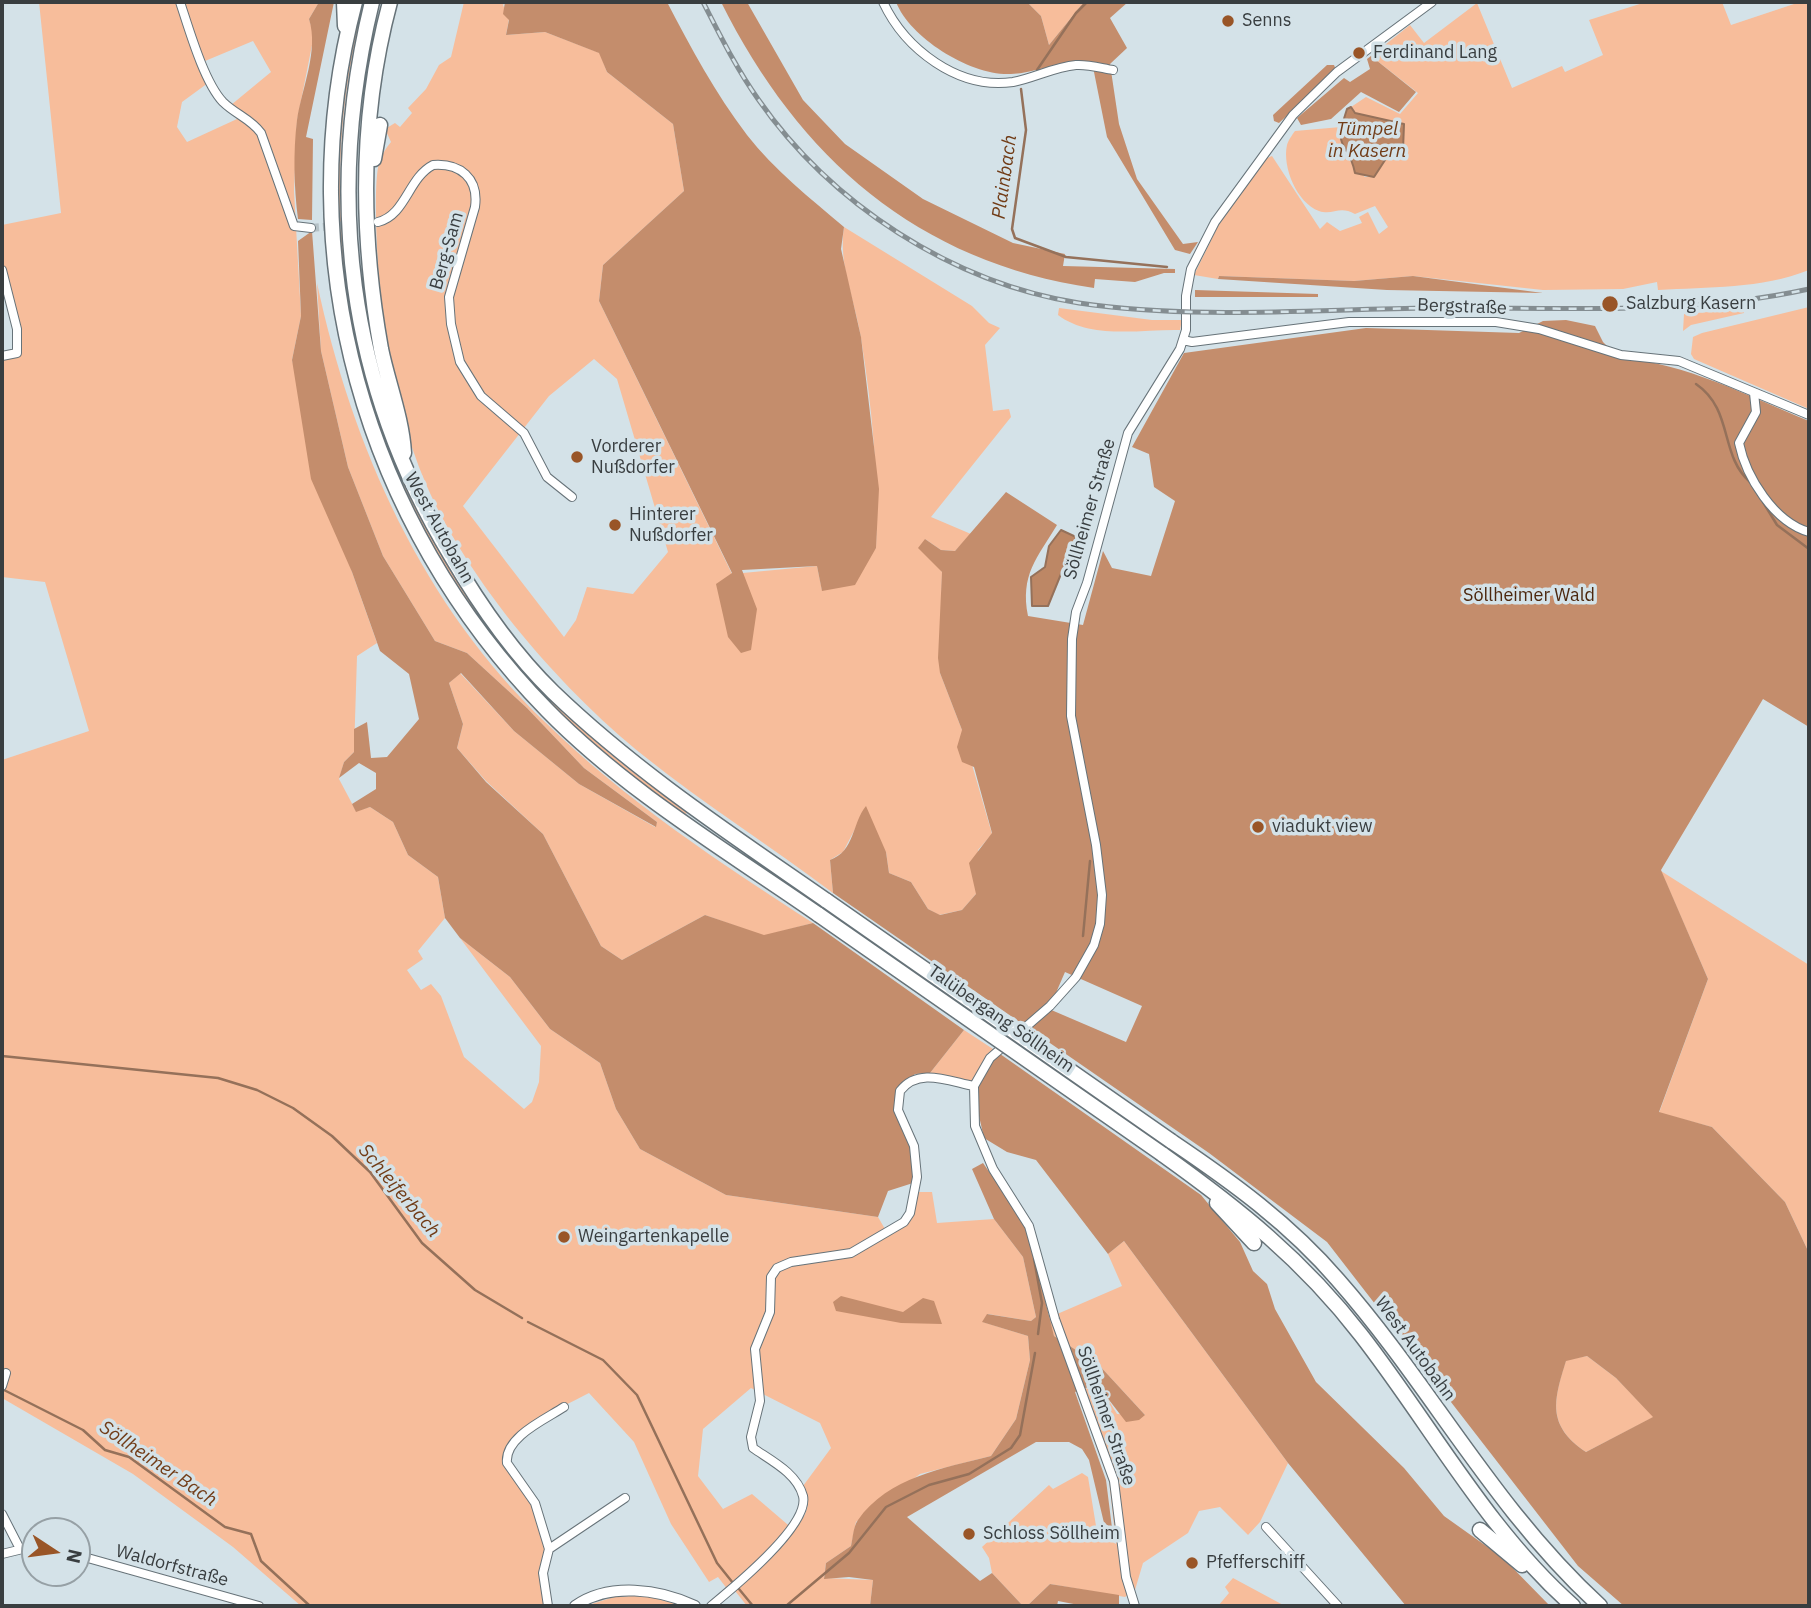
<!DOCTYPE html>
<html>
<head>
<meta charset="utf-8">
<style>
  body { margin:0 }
  #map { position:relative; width:1811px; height:1608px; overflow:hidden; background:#d4e2e8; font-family:"IBM Plex Sans",sans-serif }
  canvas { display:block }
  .frame { position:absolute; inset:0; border:4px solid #393e40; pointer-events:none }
  .north { position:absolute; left:21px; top:1517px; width:70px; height:70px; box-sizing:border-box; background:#d4e2e8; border:2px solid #96a0a5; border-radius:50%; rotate:103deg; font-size:19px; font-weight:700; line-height:28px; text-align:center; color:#393e40 }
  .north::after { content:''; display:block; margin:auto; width:24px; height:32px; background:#995527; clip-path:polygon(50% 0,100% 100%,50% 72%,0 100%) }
</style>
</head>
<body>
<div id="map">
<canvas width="1811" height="1608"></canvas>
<div class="frame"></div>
<div class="north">N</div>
</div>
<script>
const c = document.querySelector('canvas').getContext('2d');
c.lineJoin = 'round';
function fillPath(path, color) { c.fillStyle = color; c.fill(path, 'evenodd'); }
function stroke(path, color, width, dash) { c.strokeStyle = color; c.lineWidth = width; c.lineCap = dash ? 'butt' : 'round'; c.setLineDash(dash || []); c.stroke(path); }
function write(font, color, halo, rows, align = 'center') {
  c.font = font + ' "IBM Plex Sans",sans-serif'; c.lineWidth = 7; c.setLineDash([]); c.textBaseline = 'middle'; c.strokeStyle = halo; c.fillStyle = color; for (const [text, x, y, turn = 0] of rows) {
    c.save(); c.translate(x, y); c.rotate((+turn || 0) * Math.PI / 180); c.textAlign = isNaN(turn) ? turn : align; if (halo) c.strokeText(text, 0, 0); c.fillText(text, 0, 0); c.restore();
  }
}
fillPath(new Path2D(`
  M39,2H319L309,19L314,35L297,121L294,191L301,316L292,360L352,572L377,643L357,656L354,752L344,762L339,779L356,811L370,807L393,822L408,855L438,877L445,918L418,951L423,959L407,970L421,990L431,984L441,996L464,1057L524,1109L532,1102L539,1082L541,1046L460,938L510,977L550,1029L600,1063L616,1109L640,1149L726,1195L878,1217L885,1229L897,1230L909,1218L919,1192H932L937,1223L994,1219L1023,1257L1036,1317L1031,1321L988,1314L983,1322L1028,1336L1030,1360L1016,1419L991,1456L920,1474L856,1522L851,1546L826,1563L824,1578L873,1580L870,1606H747L732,1587L728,1590L718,1577L709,1582L671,1524L634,1442L589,1393C561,1408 518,1425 504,1455L534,1508L547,1550L545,1606H301L233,1547L133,1474L2,1398V760L89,731L45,582L2,577V358L20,354L19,328L2,262V225L61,213ZM253,41L271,72L231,105L237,119L187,142L177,127L182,102L208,83L205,61ZM751,1388L820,1423L831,1448L803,1486C813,1504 806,1516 794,1530L752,1494L723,1509L698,1476L703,1429Z
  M362,2H365C296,248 375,508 546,693C587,739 638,776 687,813L685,814L630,775L542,697L470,610L404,497L356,362L345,305L335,165L342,96Z
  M464,2H505L503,5L509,19L506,35L545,32L600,53L607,72L673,124L684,191L603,265L599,301L732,574L817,566L822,590L876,548C879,478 872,407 861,338C855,300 838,265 844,227L972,306L989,323L1000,328L985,345L993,411L1009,409L1011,417L931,517L971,534L955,551L941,550L925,539L942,572L940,673L962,730L992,834L978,850L976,894L962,910L939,915L928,909L911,882L889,873L886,852L856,827L843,852L830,860L833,893C771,846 705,805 644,756C557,686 459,572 419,467C398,412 386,351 380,292C378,266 372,180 380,160C382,154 387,147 391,142L385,129L395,123L400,127L412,113L408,108L426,89L439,65L451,57ZM594,359L617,379L668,552L633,594L587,587L576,620L564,637L463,506L549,396Z
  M1027,2H1084L1049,45L1041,16Z
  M1646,2H1722L1731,25L1800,2H1809V270C1761,289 1708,287 1658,290L1657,282L1623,289L1543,290L1413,276L1354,281L1219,276L1218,279L1194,275L1218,226L1265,159L1272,156L1320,229L1327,222L1340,231L1362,223L1359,217L1368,212L1379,234L1388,227L1375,206L1355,214C1339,205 1333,216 1319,211C1297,203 1282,167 1287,145C1288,141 1292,135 1295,131L1341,127C1337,148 1350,163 1365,177H1374L1389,154L1403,150L1404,124L1355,113L1351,107L1366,97L1400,114L1418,93L1371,56L1410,25L1424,43L1477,3L1512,88L1562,66L1565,72L1603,55L1589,20Z
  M317,283C352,447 423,606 546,723C625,800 720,863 813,923L764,936L705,915L622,960L601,946L543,834L486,781L457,748L463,724L449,683L460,673L514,731L579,784L655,827L657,822L584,768L527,708L467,653L435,641L383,556L348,467L321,351Z
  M1809,307V409L1694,359L1691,354L1693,337L1702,333Z
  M1059,308L1152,320H1182L1180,330C1142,329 1091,340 1058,315Z
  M1744,309V313L1691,325L1683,331L1684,314Z
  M1661,871L1809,965V1253L1785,1202L1712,1127L1659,1113L1708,979Z
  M964,1030L993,1049L971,1082L930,1073Z
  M1124,1241L1288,1463L1260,1522L1248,1535L1220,1507L1199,1511L1188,1533L1143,1563L1135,1590L1125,1597L1050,1584L1027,1606H1023L992,1573L989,1558L982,1547L1049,1485L1053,1489L1082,1473L1088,1477L1097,1532L1116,1544L1109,1480L1073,1383L1106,1396L1117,1414L1145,1415L1098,1364L1054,1336L1048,1318L1122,1286L1108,1254Z
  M1587,1356L1616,1378L1654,1417L1586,1452C1546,1425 1554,1400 1566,1360Z
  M1233,1578L1285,1606H1218L1229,1593L1225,1587Z
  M633,1596L651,1597L683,1606H585L614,1597Z`), '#f7bd9b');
fillPath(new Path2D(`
  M319,2H334L306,137L313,139L312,220L298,219C294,187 293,153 297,120C302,87 319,51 309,19Z
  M505,2H667C691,48 715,93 747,135C774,170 810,198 844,227L841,249L861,337L879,489L876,548L855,585L822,591L817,566L742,570L757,609L751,650L741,653L728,637L716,584L732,573L599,301L603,265L684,191L673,124L607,72L599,53L545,32L506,35L509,20L503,14Z
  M721,2H747L803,100L845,144L923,199L1013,243L1065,254L1063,266L1175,269V273H1164L1135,282L1095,279L1094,288C917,262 799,158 721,2Z
  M896,2H1027L1041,16L1049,45L1084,2H1128L1110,18L1127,48L1110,64L1119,124L1137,179L1183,244L1198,242L1190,254L1175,250L1107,137L1092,62C1063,59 1039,73 1011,74C971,76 910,38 896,2Z
  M1371,56L1416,92L1399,112L1361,92L1331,119L1301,125L1297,118L1344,78L1350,82L1370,69L1367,59Z
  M1327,65H1334L1336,70L1279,123L1274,121L1273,115Z
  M312,231L321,351L348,467L383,556L435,641L467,653L527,708L584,768L657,822L656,827L579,784L514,731L461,673L449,683L463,724L457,748L486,782L543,834L601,946L622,960L705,915L764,935L813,923L964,1030L930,1073L915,1074L896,1090L911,1145L913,1183L888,1191L878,1217L726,1195L640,1149L616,1109L600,1063L550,1029L510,977L460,938L445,918L438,877L408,855L393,822L370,807L356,812L352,804L376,789V773L359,763L339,778L344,762L354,752V729L367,722L371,758L387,757L419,719L409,674L380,651L352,572L311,479L292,360L301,316L298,241Z
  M1219,276L1354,281L1413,276L1543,293L1387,290L1218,279Z
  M1195,290L1318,294V297H1195Z
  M1566,320L1595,326L1603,342L1619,358C1687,363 1747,396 1809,421V727L1763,699L1661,870L1708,979L1659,1112L1712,1127L1785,1202L1809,1253V1606H1624L1578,1566L1327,1242L1209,1153L833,893L830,860C855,851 852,823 866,806L886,852L889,873L911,882L928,909L940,915L962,910L976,894L969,863L992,833L974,767L962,762L957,747L962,730L940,673L938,658L942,572L918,548L925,539L941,550L955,551L1006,492L1057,525C1037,558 1020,575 1028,616L1083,625L1103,551L1112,568L1151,576L1175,501L1154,487L1149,454L1132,447L1184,353L1366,328L1519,333L1543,321ZM1065,972L1142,1006L1126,1042L1049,1009ZM1587,1356L1616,1378L1653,1417L1586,1452C1546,1425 1554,1400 1566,1361Z
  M993,1049L1201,1195L1240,1242L1253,1271L1267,1284L1275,1309L1316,1382L1404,1468L1444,1516L1503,1558L1550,1606H1406L1288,1463L1124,1241L1108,1254L1036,1160L1007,1152L984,1138L979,1116V1086L971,1082Z
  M983,1163L1022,1219L1029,1235L1054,1336L1098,1364L1145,1415L1139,1420L1126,1422L1106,1396L1091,1386L1075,1392L1106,1480L1112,1528L1104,1523L1089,1460L1082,1449L1069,1442H1036L907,1517L980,1581L992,1573L1023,1606H870L873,1580L849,1577L824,1579L826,1563L851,1546C853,1538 853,1527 858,1520C888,1477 944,1468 991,1456L1016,1419L1030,1360L1028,1336L982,1322L987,1314L1031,1321L1036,1317L1023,1257L994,1219L972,1169Z
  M841,1296L903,1312L923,1298L934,1301L942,1324L901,1323L836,1311L833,1302Z
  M1050,1584L1119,1595V1606H1084L1058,1601L1057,1606H1027Z`), '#c48d6c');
const water = new Path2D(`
  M1351,107L1355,113L1404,124L1403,150L1389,154L1374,177L1355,173C1348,138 1332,154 1347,109Z
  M1061,530L1076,537L1048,606H1032L1031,577L1045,567L1049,546Z`);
fillPath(water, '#bd8765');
stroke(water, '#95715a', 2);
stroke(new Path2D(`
  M1037,70L1076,13L1087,2
  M1021,89L1026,130L1012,229L1015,238L1066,257L1167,267
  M1696,384C1734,410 1719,455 1750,482
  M1763,502L1777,525L1809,549
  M1083,936L1090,861
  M2,1056L218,1078L257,1090L293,1108L332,1136L370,1172L422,1243L475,1290L522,1318
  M1034,1259L1042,1303L1038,1334
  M528,1322L603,1360L637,1395L717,1563L733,1583
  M2,1389L83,1430L105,1450L129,1457L225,1527L251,1534L261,1561L310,1606
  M739,1589L753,1606
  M786,1606L849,1553L886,1507L929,1485L969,1474L1011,1448L1020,1435L1035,1353`), '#95715a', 2.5);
stroke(new Path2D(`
  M311,228L378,222`), '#b5c1c6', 8, [8, 4]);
const minor = new Path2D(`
  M180,2C189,29 204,82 223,102C235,114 251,119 261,133L294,226L311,228
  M883,2C905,49 958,90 1013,82C1034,78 1054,67 1076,65C1087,64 1101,68 1113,70
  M378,222C406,215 408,178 433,165C460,163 479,178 475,207L449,297L451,324L460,362L481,396L524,433L547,477L572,497
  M2,270L17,329V353L2,356
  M1183,340L1192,342L1349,322H1496L1539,329L1621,355L1679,361L1809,415
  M1754,393L1756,412L1739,443C1746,477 1774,522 1809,532
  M2,1386L6,1373
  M2,1514L19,1547
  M1266,1527L1338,1606
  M549,1549L625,1498
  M2,1554L35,1546
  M77,1555L259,1606
  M548,1606L543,1573L549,1549L535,1503L507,1463C504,1437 546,1419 564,1407
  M711,1606C733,1588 810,1525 803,1496C797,1473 770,1460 753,1448L751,1437L760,1401L755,1349L770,1312L771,1277L777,1268L791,1262L851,1253L904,1222L910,1213L917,1177L914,1146L898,1110L900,1091C918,1067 948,1081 974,1086
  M1135,1606L1126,1577L1114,1481L1055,1319L1029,1226L993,1169L975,1126L974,1086L990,1058L1050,1006L1076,977L1094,945L1100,924L1102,895L1096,845L1071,716L1072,639L1076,612L1087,583L1128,433L1180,349L1186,330V296L1191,269L1215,222L1293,115L1337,72L1432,2`);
const tertiary = new Path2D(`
  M575,1606C609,1582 660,1589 695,1606`);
const motorway = new Path2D(`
  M344,2L345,26
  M355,2C288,256 364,523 547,710C626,791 727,851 819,915
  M372,2C325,195 347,384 451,556C479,604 513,653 553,692C636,772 732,835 827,901
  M390,2C359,117 360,232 381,349C388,383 402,418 404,453
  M374,159L380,125
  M1171,1141C1232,1182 1290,1224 1338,1280C1432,1387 1493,1508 1600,1606
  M1162,1154C1239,1209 1303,1260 1361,1335C1431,1425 1487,1530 1573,1606
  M1217,1203L1254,1243
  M1480,1530L1522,1565`);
stroke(minor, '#677379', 10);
stroke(tertiary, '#677379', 12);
stroke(motorway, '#677379', 17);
stroke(minor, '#fff', 8);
stroke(tertiary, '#fff', 10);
stroke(motorway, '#fff', 14);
const rail = new Path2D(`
  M703,2C720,35 736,68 758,99C831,204 952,283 1079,303C1195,320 1316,309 1432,308C1558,307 1686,316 1809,289`);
stroke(rail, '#848d91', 5);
stroke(rail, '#d4e2e8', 2.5, [8]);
const motorwayBridge = new Path2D(`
  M827,901L1171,1141
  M819,915L1162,1154`);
stroke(motorwayBridge, '#677379', 17, []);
stroke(motorwayBridge, '#fff', 14);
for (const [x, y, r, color] of [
  [1228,21,7,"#995527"],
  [1359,53,7,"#995527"],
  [1610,304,9,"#995527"],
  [577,457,7,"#995527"],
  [615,525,7,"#995527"],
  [1258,827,7,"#995527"],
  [564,1237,7,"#995527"],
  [969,1534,7,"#995527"],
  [1192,1563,7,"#995527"]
]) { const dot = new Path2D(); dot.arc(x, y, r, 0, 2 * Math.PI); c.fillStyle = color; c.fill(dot); stroke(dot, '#d4e2e8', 2.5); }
write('18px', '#393e40', '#d4e2e8', [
  ["Senns",1242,21],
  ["Ferdinand Lang",1373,53],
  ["Salzburg Kasern",1626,304],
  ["Vorderer",591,447],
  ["Nußdorfer",591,468],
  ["Hinterer",629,515],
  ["Nußdorfer",629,536],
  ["viadukt view",1272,827],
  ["Weingartenkapelle",578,1237],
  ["Schloss Söllheim",983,1534],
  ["Pfefferschiff",1206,1563]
], 'left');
write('18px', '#393e40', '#d4e2e8', [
  ["Berg-Sam",447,251,-74],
  ["Bergstraße",1462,307,2],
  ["Söllheimer Straße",1090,509,-74],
  ["West Autobahn",439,528,61],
  ["Talübergang Söllheim",1001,1019,35],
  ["West Autobahn",1415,1349,54],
  ["Söllheimer Straße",1106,1416,71],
  ["Waldorfstraße",172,1566,15]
]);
write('18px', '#4c270d', '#d4e2e8', [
  ["Söllheimer Wald",1529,596]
]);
write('italic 19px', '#713c17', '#d4e2e8', [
  ["Tümpel",1367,130],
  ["in Kasern",1367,152],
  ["Plainbach",1005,177,-82],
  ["Schleiferbach",399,1191,50],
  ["Söllheimer Bach",158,1464,34]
]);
</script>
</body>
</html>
